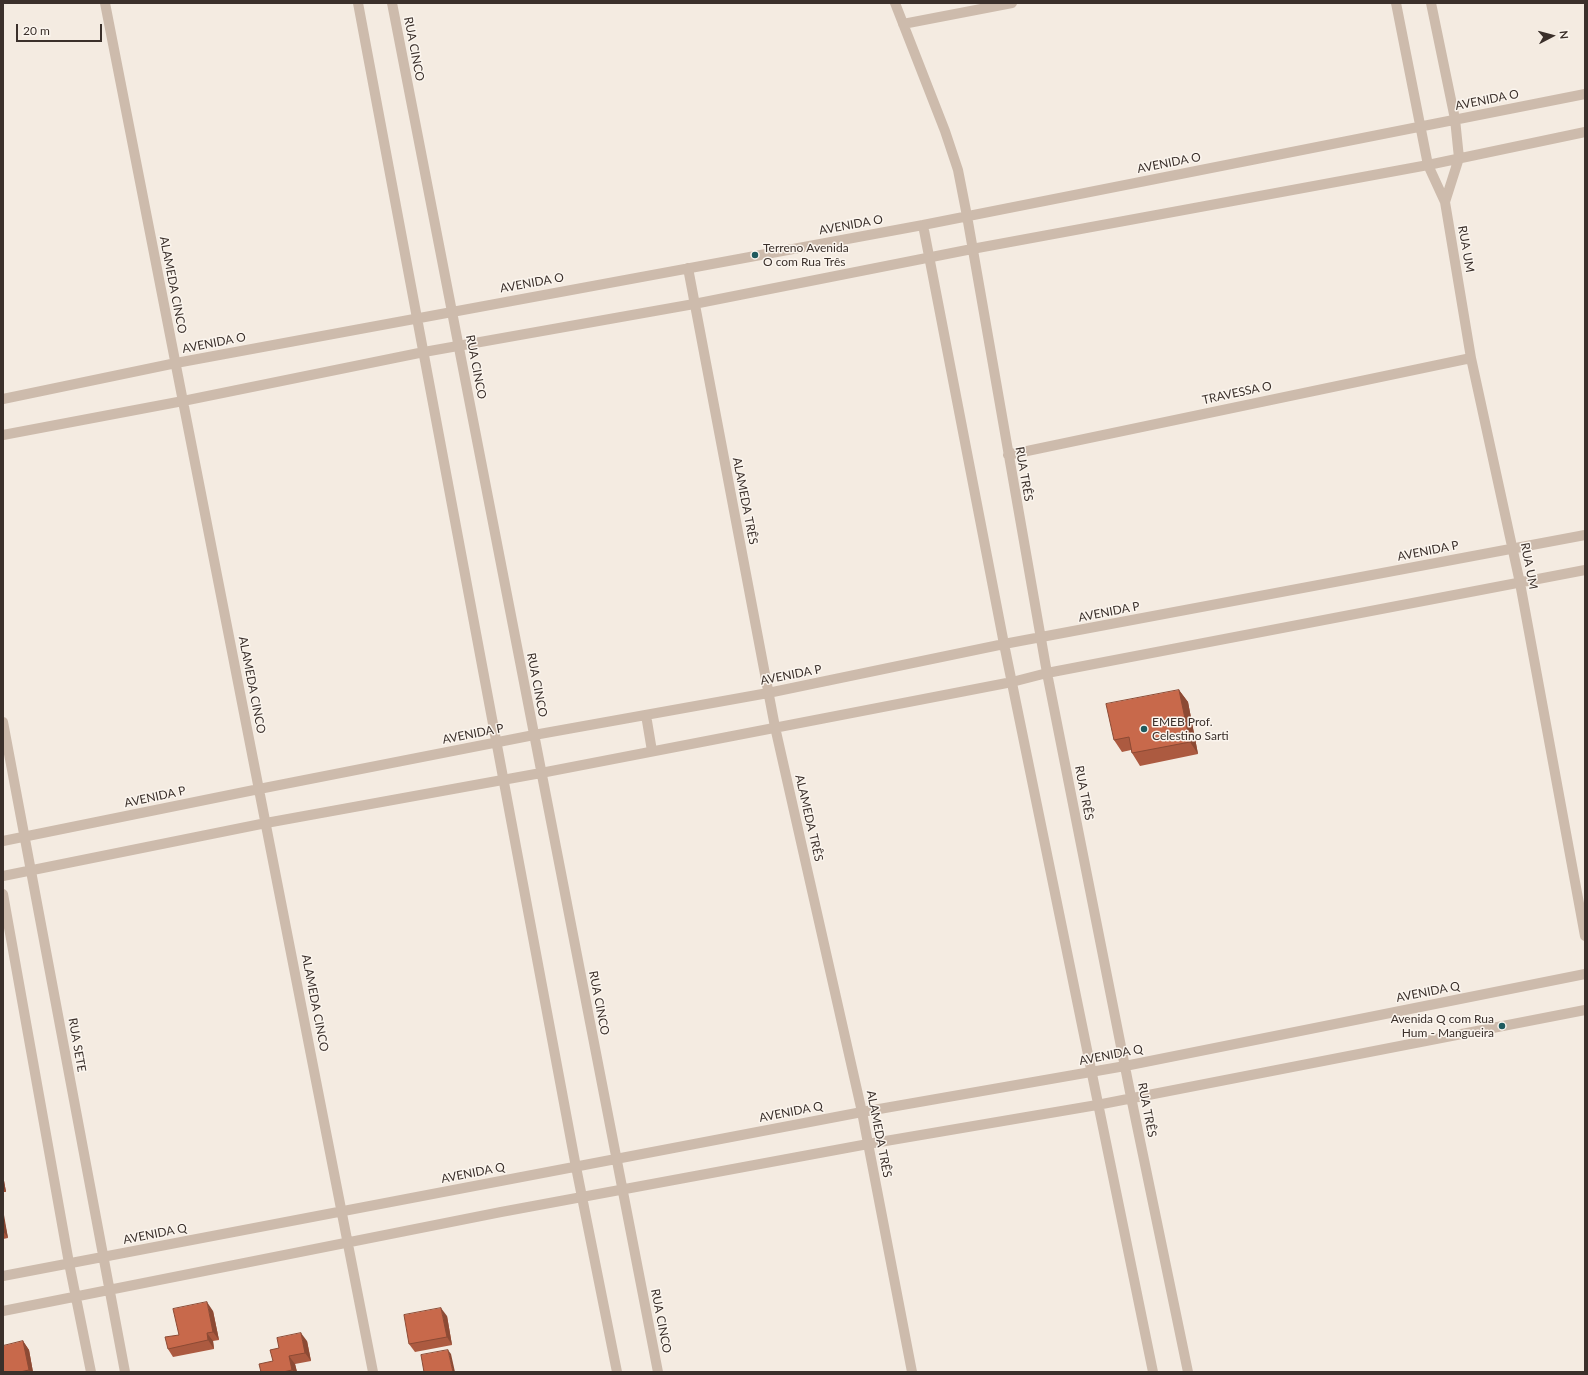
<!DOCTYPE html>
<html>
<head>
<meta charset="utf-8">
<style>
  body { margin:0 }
  #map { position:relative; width:1588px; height:1375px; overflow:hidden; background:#f4ebe1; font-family:Lato,sans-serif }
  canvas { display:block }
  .frame { position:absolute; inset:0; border:4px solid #3b302b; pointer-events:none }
  .north { position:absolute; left:1532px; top:16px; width:40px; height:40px; -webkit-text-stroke:3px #fbf5ee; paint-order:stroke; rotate:84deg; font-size:11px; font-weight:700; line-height:16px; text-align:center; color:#3b302b }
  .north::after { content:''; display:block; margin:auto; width:14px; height:18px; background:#3b302b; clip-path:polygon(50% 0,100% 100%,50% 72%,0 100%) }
  .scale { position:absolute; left:16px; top:24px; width:86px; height:18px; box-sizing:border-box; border:2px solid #3b302b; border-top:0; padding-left:5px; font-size:12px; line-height:14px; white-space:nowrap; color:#3b302b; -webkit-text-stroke:3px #fbf5ee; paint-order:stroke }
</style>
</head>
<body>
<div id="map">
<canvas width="1588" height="1375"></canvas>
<div class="frame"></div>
<div class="north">N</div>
<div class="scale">20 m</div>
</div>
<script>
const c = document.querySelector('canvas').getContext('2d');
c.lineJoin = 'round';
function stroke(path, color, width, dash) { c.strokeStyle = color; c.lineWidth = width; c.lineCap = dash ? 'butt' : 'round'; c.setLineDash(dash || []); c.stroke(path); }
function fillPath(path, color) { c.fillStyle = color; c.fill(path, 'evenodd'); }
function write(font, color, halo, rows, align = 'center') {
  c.font = font + ' Lato,sans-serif'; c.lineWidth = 3; c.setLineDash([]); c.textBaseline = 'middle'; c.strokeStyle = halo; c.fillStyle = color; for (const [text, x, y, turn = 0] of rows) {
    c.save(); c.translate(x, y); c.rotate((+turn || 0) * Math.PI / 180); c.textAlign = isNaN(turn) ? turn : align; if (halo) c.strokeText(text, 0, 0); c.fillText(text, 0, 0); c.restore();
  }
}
stroke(new Path2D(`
  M105,3L373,1372
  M358,3L576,1167L617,1372
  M392,3L658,1372
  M895,3L945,131L958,170L967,216L1047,673L1131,1097L1188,1372
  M1396,3L1428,165L1445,202L1471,358L1520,583L1585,936
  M1431,3L1455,119L1459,158L1445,202
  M903,24L1012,3
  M923,225L1004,644L1153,1372
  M688,268L775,727L862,1112L912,1372
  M3,399L176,363L923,225L1585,94
  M3,435L183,401L424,352L694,304L972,249L1428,165L1585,132
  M1008,455L1471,358
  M646,715L652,751
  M3,722L125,1372
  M3,841L259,789L534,735L768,693L1004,644L1585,535
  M3,876L266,823L541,773L1012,682L1047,673L1585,570
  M3,894L69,1263L91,1372
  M3,1276L862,1112L1125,1066L1585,974
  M3,1311L501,1212L868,1144L1097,1105L1585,1010`), '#cdbbac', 10);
fillPath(new Path2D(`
  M1179,690L1188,702L1198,754L1140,766L1132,753L1131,750L1122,752L1114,740Z
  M3,1175L6,1192H3Z
  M3,1214L8,1238L3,1239Z
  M213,1311L219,1340L213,1341L214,1349L173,1357L168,1349L179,1335Z
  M447,1316L452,1345L415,1352L409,1344Z
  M23,1341L29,1350L33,1372H3Z
  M307,1341L311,1361L295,1364L297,1372H261L273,1361L279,1348Z`), '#ac5a40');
fillPath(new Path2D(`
  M1179,690L1188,702L1198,754L1190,742Z
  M3,1175L6,1192L3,1187Z
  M3,1214L4,1215L8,1238L3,1231Z
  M207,1302L213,1311L219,1340L213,1332Z
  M441,1308L447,1316L452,1345L447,1337Z
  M207,1333L213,1341L214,1349L208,1340Z
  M301,1333L307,1341L311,1361L305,1353Z
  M23,1341L29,1350L33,1372H30L29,1370Z
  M448,1350L451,1354L455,1372H453Z
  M289,1356L295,1364L297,1372H294L292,1370Z`), '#8c4a34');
const building = new Path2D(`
  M1179,690L1190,742L1132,753L1129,737L1114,740L1106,704Z
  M207,1302L213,1332L207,1333L208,1340L168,1349L165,1337L179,1335L173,1309Z
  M441,1308L447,1337L409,1344L404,1315Z
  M301,1333L305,1353L289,1356L292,1370L283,1372H261L259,1364L273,1361L270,1350L279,1348L277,1338Z
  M23,1341L29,1370L20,1372H3V1346Z
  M448,1350L453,1372H424L421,1355Z`);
fillPath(building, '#c8694b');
stroke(building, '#8c4a34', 1);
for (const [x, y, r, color] of [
  [755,255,4,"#1f5a5e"],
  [1144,729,4,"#1f5a5e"],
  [1502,1026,4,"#1f5a5e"]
]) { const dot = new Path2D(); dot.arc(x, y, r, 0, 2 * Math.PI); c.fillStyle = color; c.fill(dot); stroke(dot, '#fbf5ee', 1.5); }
write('12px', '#3b302b', '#fbf5ee', [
  ["RUA CINCO",414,49,79],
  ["AVENIDA O",1487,100,-11],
  ["AVENIDA O",1169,163,-11],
  ["AVENIDA O",851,225,-10],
  ["RUA UM",1466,249,80],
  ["AVENIDA O",532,283,-10],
  ["ALAMEDA CINCO",173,285,79],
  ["AVENIDA O",214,343,-11],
  ["RUA CINCO",476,367,79],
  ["TRAVESSA O",1237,393,-12],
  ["RUA TRÊS",1024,474,80],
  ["ALAMEDA TRÊS",745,501,79],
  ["AVENIDA P",1428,551,-11],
  ["RUA UM",1529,566,79],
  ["AVENIDA P",1109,612,-11],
  ["AVENIDA P",791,675,-11],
  ["ALAMEDA CINCO",252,685,79],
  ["RUA CINCO",537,685,79],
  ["AVENIDA P",473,734,-11],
  ["RUA TRÊS",1084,793,79],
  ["AVENIDA P",155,797,-12],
  ["ALAMEDA TRÊS",809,818,77],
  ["AVENIDA Q",1428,992,-11],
  ["ALAMEDA CINCO",315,1003,79],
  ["RUA CINCO",599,1003,79],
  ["RUA SETE",77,1045,80],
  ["AVENIDA Q",1111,1055,-11],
  ["RUA TRÊS",1147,1110,79],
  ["AVENIDA Q",791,1112,-11],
  ["ALAMEDA TRÊS",879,1134,79],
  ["AVENIDA Q",473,1173,-11],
  ["AVENIDA Q",155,1234,-11],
  ["RUA CINCO",661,1321,79]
]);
write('12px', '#3b302b', '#fbf5ee', [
  ["Terreno Avenida",763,248],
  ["O com Rua Três",763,262],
  ["EMEB Prof.",1152,722],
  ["Celestino Sarti",1152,736],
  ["Avenida Q com Rua",1494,1019,"right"],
  ["Hum - Mangueira",1494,1033,"right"]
], 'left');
</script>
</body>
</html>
